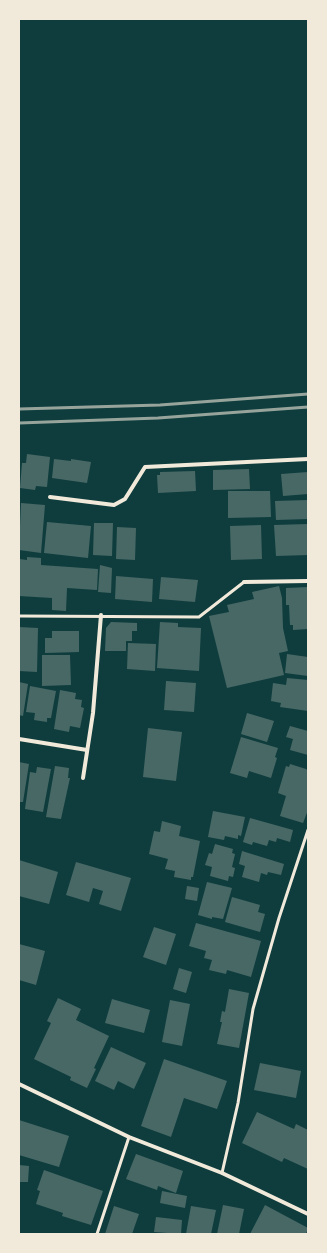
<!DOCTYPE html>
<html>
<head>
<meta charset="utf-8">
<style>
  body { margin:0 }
  #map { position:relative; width:327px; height:1253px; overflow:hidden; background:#0f3d3e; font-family:"Fira Sans",sans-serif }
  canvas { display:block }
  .frame { position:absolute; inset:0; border:20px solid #f1e9da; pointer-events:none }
</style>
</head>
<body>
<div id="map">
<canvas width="327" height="1253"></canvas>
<div class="frame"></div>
</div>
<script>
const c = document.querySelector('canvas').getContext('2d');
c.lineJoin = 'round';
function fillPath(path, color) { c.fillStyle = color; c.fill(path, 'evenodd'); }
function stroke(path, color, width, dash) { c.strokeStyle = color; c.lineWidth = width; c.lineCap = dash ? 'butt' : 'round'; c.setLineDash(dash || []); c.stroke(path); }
fillPath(new Path2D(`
  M27,454L50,457L47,487L36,486L35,490L20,488L22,463H26Z
  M54,459L71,461V459L91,462L87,483L52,478Z
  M249,469L250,489L213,490V470Z
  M195,471L196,491L158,493L157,475H160V472Z
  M308,472V494L283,496L281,474Z
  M228,491H270L271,517L228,518Z
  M308,500V519L276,520L275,501Z
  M21,503L45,505L41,553L19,550Z
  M47,522L91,526L88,558L44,553Z
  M94,523H113L112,556L93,555Z
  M308,524V555L276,556L274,525Z
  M261,525L262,559L231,560L230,526Z
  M117,527L136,528L135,560L116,559Z
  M27,557L41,558V565L98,569L97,590L67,588L66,611L52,610V598L19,596V559L27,560Z
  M100,565L112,568L111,593L98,592Z
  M116,576L153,579L152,602L115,599Z
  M161,577L198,580L195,602L159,599Z
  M279,586L282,598L283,628L288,651L279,653L284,675L227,688L209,616L229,612L227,605L254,599L252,592Z
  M308,587V629L293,630V625H290L289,605H286V588Z
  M111,622L137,623V631H132V641H126V651H105L106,628Z
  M160,622L178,623V627L201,628L199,671L157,668Z
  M19,627L38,628L37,672L19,671Z
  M52,631H79V652L45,653V638H52Z
  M128,643L156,644L155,671L127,669Z
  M287,654L308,657V676L285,673Z
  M42,655H70L71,685L42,686Z
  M287,678L308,680V711L280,707L281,703L271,701L273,683L286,685Z
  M166,681L196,683L194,712L164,710Z
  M19,682L28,684L23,716L19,715Z
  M30,686L56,691L51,718H47V722L34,720L35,713L26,712Z
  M60,690L76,693L75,699L82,700L81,707L84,708L80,728L70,726L69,732L54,729Z
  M247,713L274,721L267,742L241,734Z
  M290,726L308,731V755L290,750L293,739L286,737Z
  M148,728L182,732L176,781L143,777Z
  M241,737L278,748L275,757L277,758L271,778L249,771L247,778L230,773Z
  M19,762L29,764L23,802H19Z
  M290,764L306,769L308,771V810L303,823L280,816L286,796L278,793L286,766L289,767Z
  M55,766L69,768L68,778H70L61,819L46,817Z
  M37,767L51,769L43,812L25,809L30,772L36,773Z
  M213,811L245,817L241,836L238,835V839L225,836L224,840L208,837Z
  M250,818L293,830L290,842L277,838L276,842L269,840L267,846L253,842L252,845L243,842Z
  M162,821L181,826L179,836L200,841L193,877H191V880L174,877L175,871L165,869L168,859L149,854L154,831L160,832Z
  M215,844L233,849L232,853L235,854L232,867L235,868L233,877L229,876L228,881L210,876L212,867L205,865L209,853L212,854Z
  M242,851L284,864L281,875L268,872L267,875L261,873L259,882L242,877L245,866L239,864Z
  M19,860L58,872L49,904L19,896Z
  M76,862L131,878L121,911L99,904L103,891L93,888L89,902L66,895Z
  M207,882L232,888L223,919L212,917V919L198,915Z
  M187,886L199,888L197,901L185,899Z
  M232,897L260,905L258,912L265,914L260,932L225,922Z
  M196,923L261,941L251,977L227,970L226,974L209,970L212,960L204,958L206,951L189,946Z
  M154,927L176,934L166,965L143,957Z
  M19,944L45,951L36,985L19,980Z
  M179,968L192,972L186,993L173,989Z
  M229,989L249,993L239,1048L217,1044L222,1022H220L222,1011L225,1012Z
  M58,998L81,1009L76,1020L109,1036L94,1068L96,1069L87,1088L70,1080L71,1077L34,1059L51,1023L47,1021Z
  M112,999L150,1010L144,1033L105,1023Z
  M170,1000L190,1004L182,1046L162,1042Z
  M111,1047L146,1063L134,1089L118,1081L114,1090L95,1081Z
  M164,1059L227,1081L217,1109L184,1098L171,1137L141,1126Z
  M260,1063L301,1071L296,1098L254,1090Z
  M257,1112L294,1129L296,1124L308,1130V1169L284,1158L282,1162L242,1143Z
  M19,1120L69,1136L59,1167L19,1155Z
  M136,1154L183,1171L176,1193L158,1186L157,1190L126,1179Z
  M19,1165L29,1166L28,1182H19Z
  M44,1170L103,1191L91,1225L62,1216L63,1213L36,1204L40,1191L37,1190Z
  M162,1191L187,1196L185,1208L160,1203Z
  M223,1205L244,1209L239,1234H217Z
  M265,1205L308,1228L306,1234H250Z
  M114,1206L139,1214L132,1234H105Z
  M191,1206L216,1210L211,1234H186Z
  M156,1217L182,1220L181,1234L154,1232Z`), '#486865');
stroke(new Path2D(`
  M19,616L199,617L244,582
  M222,1173L238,1103L253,1009L279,918L308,830
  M97,1234L129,1137`), '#f1e9da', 3);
stroke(new Path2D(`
  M50,497L114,505L125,499L145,467L308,459
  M244,582L308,581
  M19,739L87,750
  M83,778L93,713L101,615
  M19,1084L129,1137L222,1173L308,1214`), '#f1e9da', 4);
stroke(new Path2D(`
  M19,409L160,405L308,394
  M19,423L158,418L308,407`), '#97a49c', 3);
</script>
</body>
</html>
